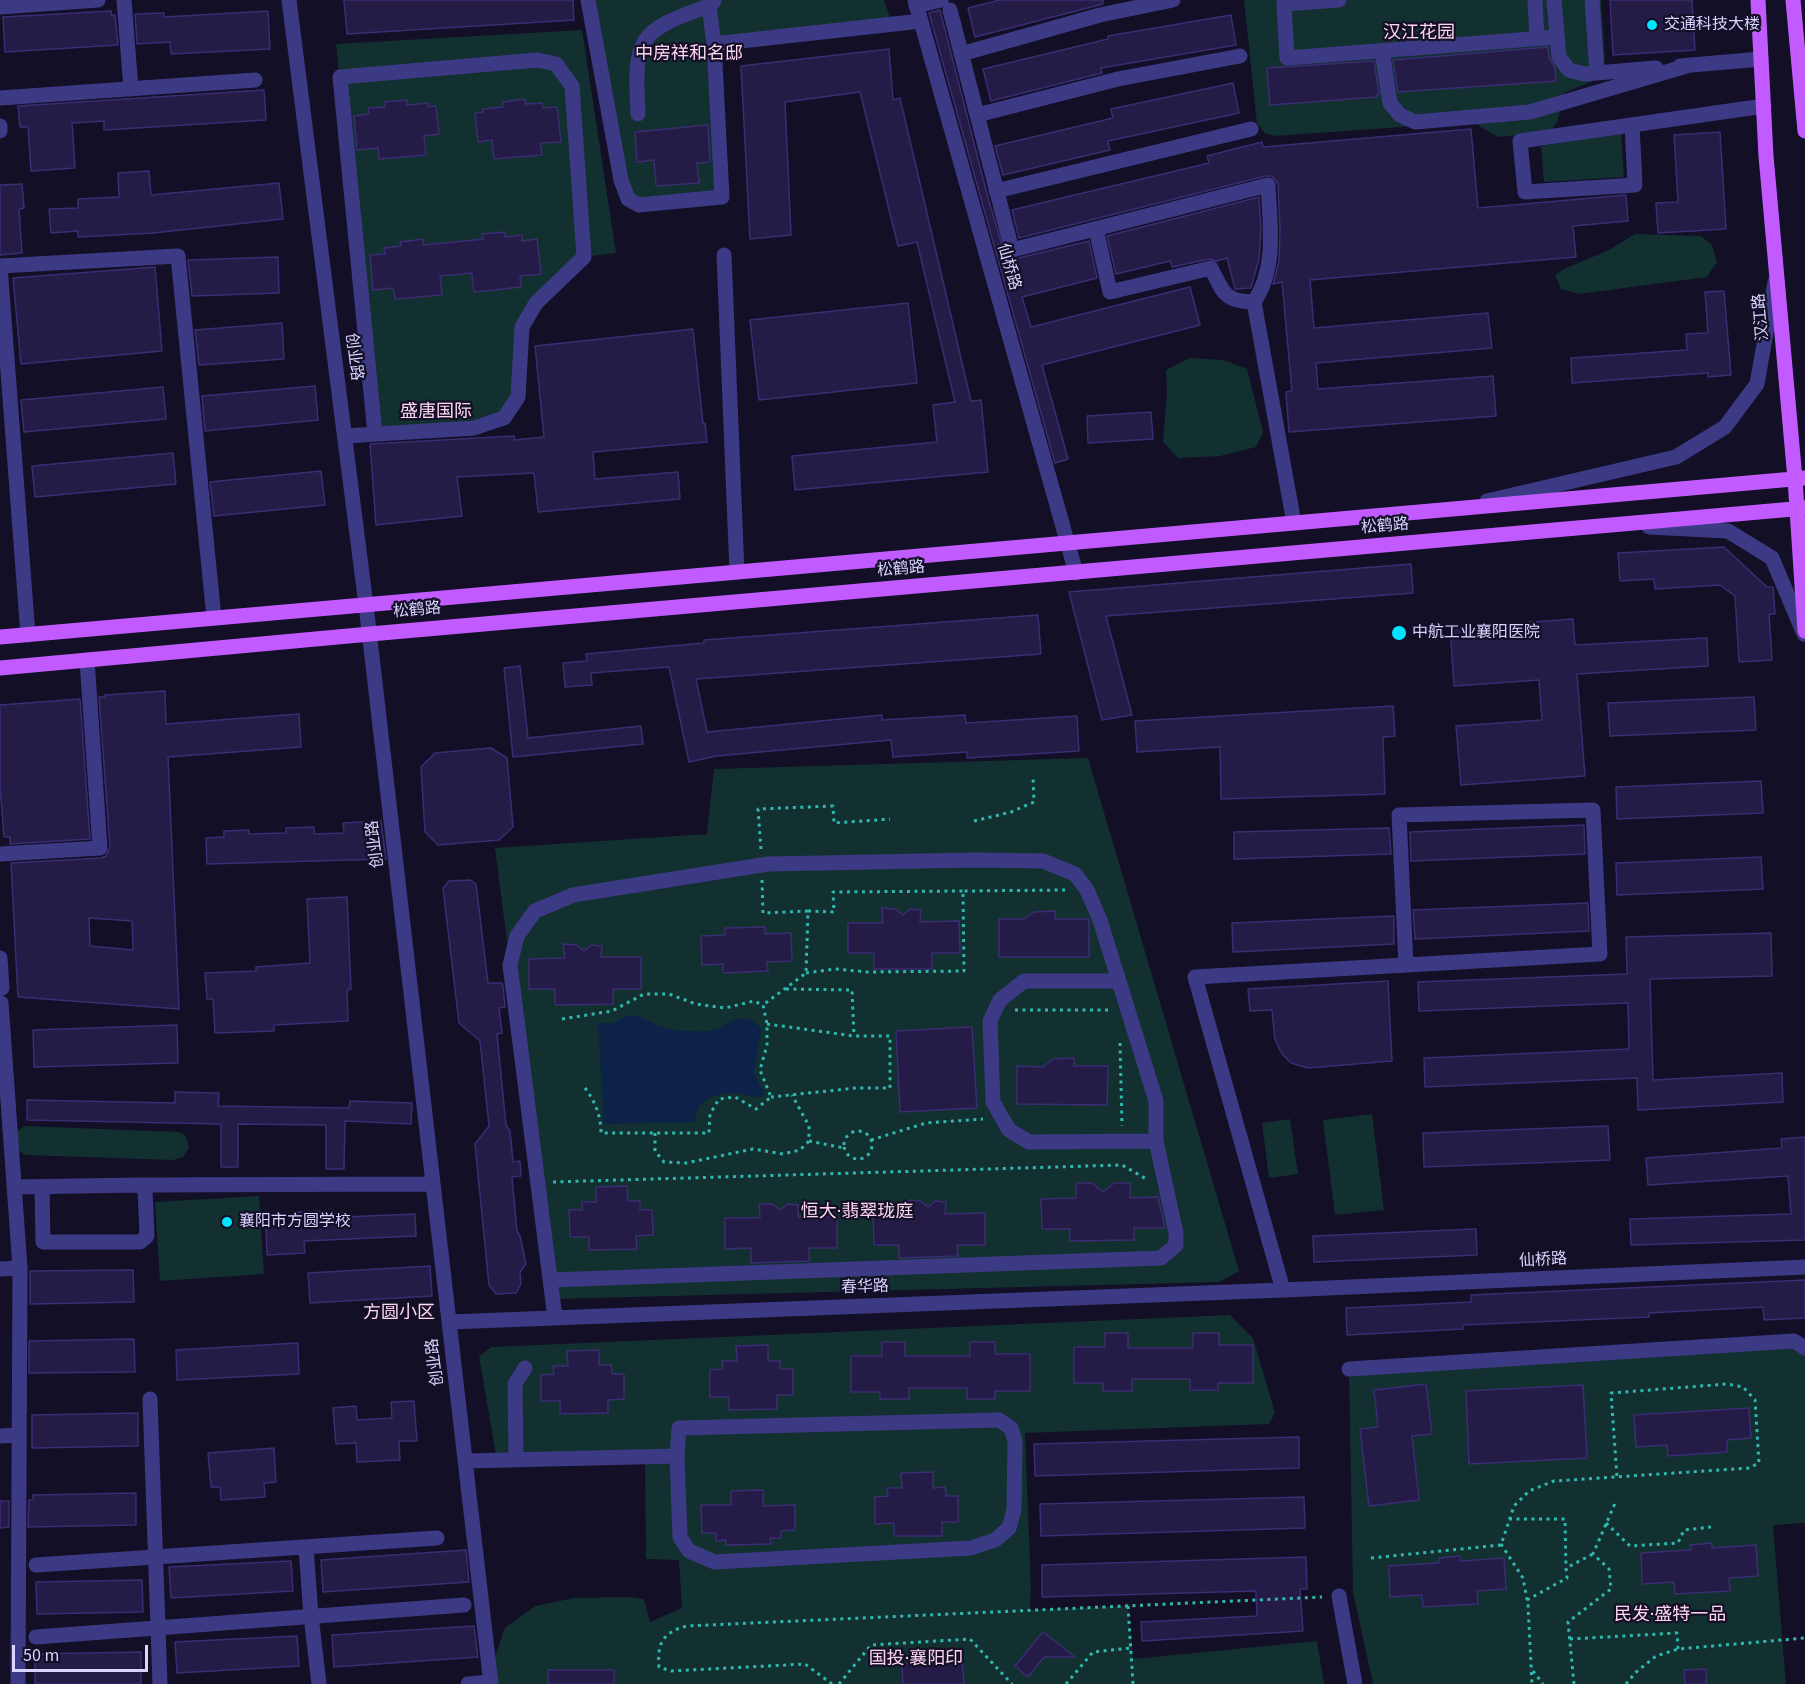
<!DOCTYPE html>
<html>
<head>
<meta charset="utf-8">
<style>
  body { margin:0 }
  #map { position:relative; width:1805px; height:1684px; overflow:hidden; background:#130f26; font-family:"Source Sans 3",sans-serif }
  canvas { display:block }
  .scale { position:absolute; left:12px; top:1645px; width:136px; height:27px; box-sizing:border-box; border:3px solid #d9d4ff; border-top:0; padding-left:8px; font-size:18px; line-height:21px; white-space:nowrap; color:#d9d4ff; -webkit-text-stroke:4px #130f26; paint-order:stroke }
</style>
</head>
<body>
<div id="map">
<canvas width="1805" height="1684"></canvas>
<div class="scale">50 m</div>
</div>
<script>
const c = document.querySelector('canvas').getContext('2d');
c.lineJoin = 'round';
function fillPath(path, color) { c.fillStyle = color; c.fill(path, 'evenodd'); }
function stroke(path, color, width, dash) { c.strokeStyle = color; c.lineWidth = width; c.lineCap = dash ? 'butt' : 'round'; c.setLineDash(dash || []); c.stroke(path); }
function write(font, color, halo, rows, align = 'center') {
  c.font = font + ' "Source Sans 3","Noto Sans SC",sans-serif'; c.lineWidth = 4.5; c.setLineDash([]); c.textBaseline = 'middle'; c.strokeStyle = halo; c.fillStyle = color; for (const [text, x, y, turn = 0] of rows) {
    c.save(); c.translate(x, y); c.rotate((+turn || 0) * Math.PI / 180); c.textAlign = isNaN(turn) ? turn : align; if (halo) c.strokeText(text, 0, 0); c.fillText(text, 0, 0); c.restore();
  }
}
fillPath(new Path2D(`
  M588,0H884L892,24L714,44L722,197L628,199Z
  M1244,0H1601L1605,61L1595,80L1564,93L1558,120L1550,132L1498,137L1472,122L1275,136L1265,133L1257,124Z
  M582,30L616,253L584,257L522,327L518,397L504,418L375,434L336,44Z
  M1621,133L1624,177L1544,182L1541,146Z
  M1635,234L1701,236L1712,245L1717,262L1707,277L1579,294L1561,289L1555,275L1564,269L1609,250Z
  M1190,358L1224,360L1247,369L1263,432L1256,447L1220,456L1178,458L1163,442L1167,392L1166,370Z
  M1088,758L1239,1271L1219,1282L553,1299L495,848L707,834L714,769Z
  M1372,1114L1384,1210L1335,1215L1323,1120Z
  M1290,1119L1298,1174L1269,1178L1262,1123Z
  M24,1126L179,1132L185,1135L189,1147L183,1157L173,1160L26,1155L15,1149L13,1135Z
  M259,1196L264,1274L160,1281L155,1202Z
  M1230,1315L1253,1338L1275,1413L1269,1424L1025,1433L1031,1589L1030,1610L1128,1606L1133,1659L1317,1641L1324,1684H497L494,1659L505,1628L535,1606L574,1598L631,1597L644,1599L650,1622L682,1608L679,1560L646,1559L645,1457L497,1461L479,1356L492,1347Z
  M1685,1347L1805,1348V1523L1773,1525L1786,1684H1373L1353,1592L1349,1369Z`), '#12302f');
fillPath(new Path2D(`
  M629,1015C642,1016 649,1022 660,1026C673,1031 692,1032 706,1031C729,1030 737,1005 761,1028L754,1074L765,1095C756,1100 751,1095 742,1094C728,1092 706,1094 698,1108C696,1112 696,1118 694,1122L604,1124L598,1023H613Z`), '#0c2248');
const building = new Path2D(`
  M344,0H573L574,20L347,34Z
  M1000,0H1103V4L975,37L968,8Z
  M1610,0H1692L1695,50L1613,55Z
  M940,10L987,194L1005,256L1014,259L1089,241L1097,278L1022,297L1031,327L1190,287L1200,325L1042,365L1068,459L1055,463L929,13Z
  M111,11L112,16L115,15L118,45L5,52L3,17Z
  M268,11L270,49L171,54L170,42L137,44L135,14L164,13V17Z
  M1231,15L1236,45L1101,68L1102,73L991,101L983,69L1108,39V36Z
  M1548,47L1549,58L1555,67L1556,81L1398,92L1393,60Z
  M889,49L893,100L900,98L971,401L981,400L988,472L795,490L792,456L937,442L933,405L955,402L917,242L898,246L860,92L785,102L791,235L750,239L741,66Z
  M1374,61L1379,94H1377V97L1270,105L1267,68Z
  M1233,83L1239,113L1108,141L1110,150L1003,175L995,146L1113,118L1111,109Z
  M264,90L266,120L104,130V121L72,123L75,168L31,171L28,127H20L18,106Z
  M525,99V104L542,103L543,108L557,107L561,142L540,143L542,155L494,159L492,140L478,142L475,113L483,112V109L503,107V102Z
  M407,100V105L428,103V107L436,106L439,134L424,136L426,155L379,159L378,148L357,150L354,116L369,114L368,108L385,107L384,102Z
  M708,125L710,162L697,163L699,183L656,186L654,160L637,162L635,132Z
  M1471,129L1478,208L1626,195L1628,221L1573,226L1576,257L1310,280L1314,328L1488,313L1492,348L1316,363L1318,389L1493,376L1496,416L1289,432L1286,392L1292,391L1282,282L1273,284L1279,261L1280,230L1278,184L1272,176H1266L1019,238L1012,210L1209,163L1207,156L1262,142L1263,147Z
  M1720,132L1726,229L1658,233L1656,203L1678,202L1674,135Z
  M149,171L151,195L279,183L283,219L153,233L78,237V231L51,233L49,209L78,208V199L119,197L118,173Z
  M22,184L24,208L19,209L22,253L0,255V185Z
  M1259,197L1261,230L1259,259L1251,288L1235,289L1227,258L1217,261L1209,259L1172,267L1170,261L1116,274L1107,236Z
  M505,232V237L522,235V241L537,239L541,274L520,276L521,287L474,292L472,273L440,276L442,295L395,299L393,288L373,290L370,255L385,254L384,248L401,246L400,242L423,239V245L444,243L483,239L482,234Z
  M278,257L279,293L192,296L188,260Z
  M155,267L162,351L21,364L13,278Z
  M1724,291L1731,375L1708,377V373L1572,383L1571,358L1687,350L1686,334L1708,333L1705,292Z
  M908,303L917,383L759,400L750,320Z
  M282,323L284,359L199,365L195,330Z
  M693,329L703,424L705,423L707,442L593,452L595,479L678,472L680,499L538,512L534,473L457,477L462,516L376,525L370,444L514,436V440L544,437L535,346Z
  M315,386L318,420L205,431L202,396Z
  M163,387L166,419L24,432L21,400Z
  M1151,412L1153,439L1088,443L1087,416Z
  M173,453L176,484L35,497L32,466Z
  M321,471L325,505L214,516L210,482Z
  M1724,547L1767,587H1773L1775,614H1769L1772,660L1739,662L1735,596L1720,585L1655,589L1654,579L1620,581L1618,553Z
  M1411,564L1413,593L1106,616L1132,715L1102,720L1069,592Z
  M1038,615L1041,654L696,679L707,732L882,715V720L965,715L966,723L1077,716L1079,751L967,758V752L893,757L891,740L717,756L689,762L669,667L591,673L592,685L565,687L563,663L587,661L586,654L704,643V640Z
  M1573,619L1575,645L1707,638L1708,666L1577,674L1585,776L1461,785L1456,726L1542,720L1539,680L1454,686L1450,628Z
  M520,666L528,738L641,726L643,744L513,757L504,668Z
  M165,691L166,724L299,714L301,747L168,757L179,1009L18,997L11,863L101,858L106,856L110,847L99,697H105V695ZM89,918L132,921L133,950L90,946Z
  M1754,697L1756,730L1610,736L1608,703Z
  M80,699L90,839L10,844V837H4L0,785V705Z
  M1393,706L1395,736L1383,737L1385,794L1221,799L1220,747L1137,752L1135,721Z
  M491,748L507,758L513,827L499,840L438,845L425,832L421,767L435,753Z
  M1761,781L1763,813L1617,819L1616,787Z
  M381,821L386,859L207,864L206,838L224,837V831L249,830V834L286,833V828L314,827V834L344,833L343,823Z
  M1584,825L1585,854L1411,861L1410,832Z
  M1389,828L1391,854L1234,859V832Z
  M1761,857L1763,889L1617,895L1616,863Z
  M470,880L476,884L488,983H502L503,986L505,1007L499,1008L502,1033L497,1034L506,1125L510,1131L513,1162L520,1161L521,1176L512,1177L517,1231L520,1236L526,1264L520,1272L521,1284L516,1293L496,1294L489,1285L475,1144L489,1126L480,1041L459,1023L443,888L449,881Z
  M347,897L351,989L347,990L348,1021L274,1025V1031L215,1033L213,999H207L205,973L256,971V967L310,963L307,899Z
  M1588,903L1589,931L1415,939L1413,910Z
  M882,908L895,909L903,915L910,909L921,910L920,922L959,921L960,953H932V969H874V953H848V923H883Z
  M1055,911V919H1089V957H999V919H1024L1034,912Z
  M1394,916V944L1233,952L1232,923Z
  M765,927V934L791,933L792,961L767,962L768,971L723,973V964L702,965L701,936L725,935V928Z
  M1771,933L1772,976L1650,979L1653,1080L1782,1073L1783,1102L1638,1110L1637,1078L1425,1087L1424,1058L1629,1049L1628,1003L1419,1011L1418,982L1627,974L1626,937Z
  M563,944L577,945L584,951L591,945L602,946L601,957H641V989H613V1004L555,1005V989H529V959L565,958Z
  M1388,981L1392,1061L1308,1068L1291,1063L1282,1054L1275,1040L1272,1010L1250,1011L1248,989Z
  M177,1025L178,1063L34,1067L33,1030Z
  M972,1027L977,1108L900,1112L896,1031Z
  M1074,1058V1066H1108L1107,1105L1017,1104V1066L1043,1067L1053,1059Z
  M175,1092L219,1093L218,1106L349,1108L350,1101L412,1103L411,1124L345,1121L344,1169H326V1125L238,1124V1167H221V1124L27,1120V1100L175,1103Z
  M1608,1126L1610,1160L1424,1167L1423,1133Z
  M1805,1137V1240L1631,1245L1630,1219L1791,1214L1788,1176L1648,1185L1646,1158L1782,1148L1781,1139Z
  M1076,1183H1092L1103,1192L1114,1183H1130V1198L1158,1197L1165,1228H1134V1240L1070,1241V1229H1042L1041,1199L1076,1198Z
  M627,1186L628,1201H640V1210H652L653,1235L636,1236L637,1249L589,1250V1237H570L569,1210H582V1202H596V1187Z
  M908,1200L921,1201L928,1207L935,1201L946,1202L945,1214L985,1213V1245H957L958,1256L899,1258V1245H874L873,1215L909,1214Z
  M759,1204H772L780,1210L787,1204L798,1205V1217H837V1248H809V1261L751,1263V1248L725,1249V1218H760Z
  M320,1211V1218L415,1214L416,1236L304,1241L305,1253L267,1255L266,1226L297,1225V1212Z
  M1476,1229L1477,1255L1314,1262L1313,1236Z
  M430,1266L432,1296L310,1303L308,1273Z
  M133,1270L134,1302L30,1304V1271Z
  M1805,1280V1318L1764,1320L1763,1307L1649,1313V1317L1463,1325V1329L1347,1335L1346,1308L1471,1302V1295Z
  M1105,1333H1128V1348H1193V1333H1219V1345H1253V1383H1218V1390H1190V1379H1132V1391H1103V1383H1074V1347H1105Z
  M134,1339L135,1372L29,1373V1341Z
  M882,1342H905V1356H970V1342H995V1354H1030V1391H995V1399H967V1388H909V1399H880V1392H851V1356H882Z
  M298,1343L299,1374L177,1380L176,1350Z
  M768,1345V1361H780V1369H793V1395H777V1409L729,1410V1397H710V1370L723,1369L722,1361H737L736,1346Z
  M599,1350V1365H611L612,1374H624V1399L608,1400V1413L560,1414V1401H541V1375L554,1374L553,1366H568L567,1351Z
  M1426,1384L1432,1434L1412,1436L1419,1500L1369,1506L1360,1429L1378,1427L1374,1390Z
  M1583,1385L1587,1458L1469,1464L1466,1391Z
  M414,1401L417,1441H399L400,1460L357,1462L356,1443L336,1444L333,1408L356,1406L357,1420L392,1418L391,1402Z
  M1749,1408L1751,1438L1727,1440V1452L1668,1456L1667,1445L1636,1447L1634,1415Z
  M138,1413V1446L32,1448V1415Z
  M1299,1437V1468L1035,1476L1034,1444Z
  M274,1448L276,1482L264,1483L265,1497L221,1500L220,1487H211L208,1453Z
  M933,1472V1488L945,1487L946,1496H958V1522H942V1536H894V1523L875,1524V1497L888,1496L887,1488H902L901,1473Z
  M763,1490V1506L795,1505V1530L781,1531V1538H770L771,1544L726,1545V1540L716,1541V1533H702L701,1505H731V1491Z
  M136,1493V1525L28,1527L29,1500H33V1495Z
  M1304,1497L1305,1528L1041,1536L1040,1504Z
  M0,1501H9V1527L0,1528Z
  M1712,1543V1548L1756,1545L1758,1576L1729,1578L1730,1591L1675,1594L1674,1582L1642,1584L1641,1553L1691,1550L1690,1545Z
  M466,1550L469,1582L323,1592L321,1560Z
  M1460,1556L1461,1561L1504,1558L1506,1589L1477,1591L1478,1604L1423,1607L1422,1595L1390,1597L1389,1566L1439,1563V1558Z
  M1306,1557L1307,1589H1300L1303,1631L1142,1641L1141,1622L1257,1616L1256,1591L1042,1597V1565Z
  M291,1561L293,1591L171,1598L169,1567Z
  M142,1580L143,1612L37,1614L36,1582Z
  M474,1626L478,1657L334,1667L332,1635Z
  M1043,1632L1075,1657H1044L1028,1677L1015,1666Z
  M297,1636L299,1666L177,1673L175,1642Z
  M141,1652V1684H35V1654Z
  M962,1660L964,1684H903L902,1664Z
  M1706,1669V1684H1685L1684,1670Z
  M548,1670H614V1684H548Z`);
fillPath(building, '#241b47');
stroke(building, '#3b2d73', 1.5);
stroke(new Path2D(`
  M974,821L1011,812L1034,802L1033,776
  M761,849L758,809L833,806L834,823L890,819
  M762,880L763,913L808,911L806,973L763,1005
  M808,911L834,912L833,892L963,891
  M806,973L835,969L868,972L964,971L963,891L1066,890
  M786,989L852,990L854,1036
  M1015,1010H1110
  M562,1019L612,1011L644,994H669L696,1004L725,1008L754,1001L763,1005L767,1024V1045L760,1070L771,1097L756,1109L735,1097L719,1099L710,1114L709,1133H601C601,1114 594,1100 583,1085
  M767,1024L854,1036H890V1088H856L771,1097
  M1120,1043L1122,1126
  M844 1145a14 14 0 1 1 28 0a14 14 0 1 1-28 0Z
  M655,1133V1151L664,1162L686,1163L753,1149L783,1154L800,1150L809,1141V1126L792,1095
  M871,1140L926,1123L983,1119
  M809,1141L844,1148
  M553,1182L1122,1165L1148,1180
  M1509,1519H1565L1566,1568
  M1606,1523L1630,1546L1678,1543L1684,1530L1711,1527
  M1501,1544L1523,1578L1528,1605L1532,1684
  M1371,1558L1501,1545L1514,1506L1529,1491L1554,1481L1749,1468L1759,1463L1755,1400L1743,1387L1727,1384L1611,1393L1617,1477
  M1527,1600L1567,1578L1566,1568L1593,1554
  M1128,1606L1133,1684
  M1570,1639L1677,1633L1678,1649
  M1533,1671L1543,1684
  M832,1684L805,1664L671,1671L659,1667C657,1643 663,1632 687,1626L1322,1597
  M839,1684L871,1645L970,1639L1012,1684
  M1066,1684L1093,1652L1131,1648
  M1574,1684L1568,1622L1611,1589L1609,1569L1593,1554L1616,1501
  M1626,1684L1635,1673L1656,1656L1678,1649L1805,1638`), '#2fb8b0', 3, [3, 4.5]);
stroke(new Path2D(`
  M124,0L131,89
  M289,0L366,605L491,1684
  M588,0L621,180L628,199L639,205L722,197L714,44L921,21
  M915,0L1076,573
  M1339,0L1284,4L1287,58L1557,37
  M1535,0L1537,38
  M1554,0L1559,57L1569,70L1584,74L1656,68
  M1592,0L1597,73
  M714,1L709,6L714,44
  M916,6L941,0
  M0,7L98,0
  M950,10L1012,250L1268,185C1270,224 1277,268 1254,302L1294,523
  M1382,51L1390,103L1400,115L1415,122L1530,112L1690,65
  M961,54L1100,15L1173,0
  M1680,66L1761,59
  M0,98L255,80
  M638,114C634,38 637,31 709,6
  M977,115L1118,79L1240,56
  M1632,125L1635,185L1525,192L1520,141L1764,106
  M0,126V131
  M996,191L1251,129
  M1096,229L1110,292L1211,268C1223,292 1224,302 1254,302
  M724,255L737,572
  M0,266L178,256L214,618
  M0,266L28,635
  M345,436L474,428L504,418L518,397L522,327L536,303L584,257L572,86L556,64L537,60L340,77L375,434
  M1487,501L1676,457L1725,427L1757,384L1775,282
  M1649,527L1728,531L1772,558L1804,634
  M0,854L100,848L87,660
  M0,958L2,988H0
  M1119,981H1024L1000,1000L990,1021L993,1102L1009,1130L1029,1142L1156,1141
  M1,1003L20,1268L18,1684
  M140,1185L433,1184
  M14,1187L140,1185L145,1190L147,1236L140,1242H43L42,1187
  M0,1269L20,1268
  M551,1280L1161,1258L1176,1245V1233L1156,1141V1101L1100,920L1087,890L1075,874L1043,861L975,860L768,864L573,895L535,911L517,936L510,965L555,1318
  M1283,1290L1195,977L1600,954L1593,810L1399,815L1406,965
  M449,1322L1283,1290L1805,1267
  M1349,1369L1794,1341L1805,1348
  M150,1399L160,1684
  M0,1436L19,1435
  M516,1460L515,1384L525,1368
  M465,1461L677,1456L680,1537L689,1551L715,1562L971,1548L995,1540L1009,1528L1014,1510L1015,1441L1011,1428L999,1420L679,1428L677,1456
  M306,1547L311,1616L319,1684
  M36,1565L437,1538
  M1339,1596L1355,1684
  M36,1637L464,1605
  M468,1684L490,1682`), '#3d3a85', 15);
stroke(new Path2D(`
  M1758,0L1766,156L1795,479L1805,631
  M1793,0L1805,131
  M0,637L1805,478
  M0,668L370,634L1805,508`), '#c25bff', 15);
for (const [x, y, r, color] of [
  [1652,25,6,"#00e5ff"],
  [1399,633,8,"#00e5ff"],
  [227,1222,6,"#00e5ff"]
]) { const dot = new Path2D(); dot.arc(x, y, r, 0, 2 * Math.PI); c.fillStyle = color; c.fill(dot); stroke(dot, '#130f26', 2); }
write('16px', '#d9d4ff', '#130f26', [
  ["交通科技大楼",1664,25],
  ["中航工业襄阳医院",1412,633],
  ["襄阳市方圆学校",239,1222]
], 'left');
write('16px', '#d9d4ff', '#130f26', [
  ["仙桥路",1008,267,74],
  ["汉江路",1762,317,-95],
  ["创业路",353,357,83],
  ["松鹤路",1385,527,-5],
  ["松鹤路",901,570,-5],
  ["松鹤路",417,611,-5],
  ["创业路",376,844,-97],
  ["仙桥路",1543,1261,-3],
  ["春华路",865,1288,-2],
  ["创业路",436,1362,-97]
]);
write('18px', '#ffd6f0', '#130f26', [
  ["汉江花园",1419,34],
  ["中房祥和名邸",689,55],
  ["盛唐国际",436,413],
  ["恒大·翡翠珑庭",857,1213],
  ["方圆小区",399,1314],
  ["民发·盛特一品",1670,1616],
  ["国投·襄阳印",916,1660]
]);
</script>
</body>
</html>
